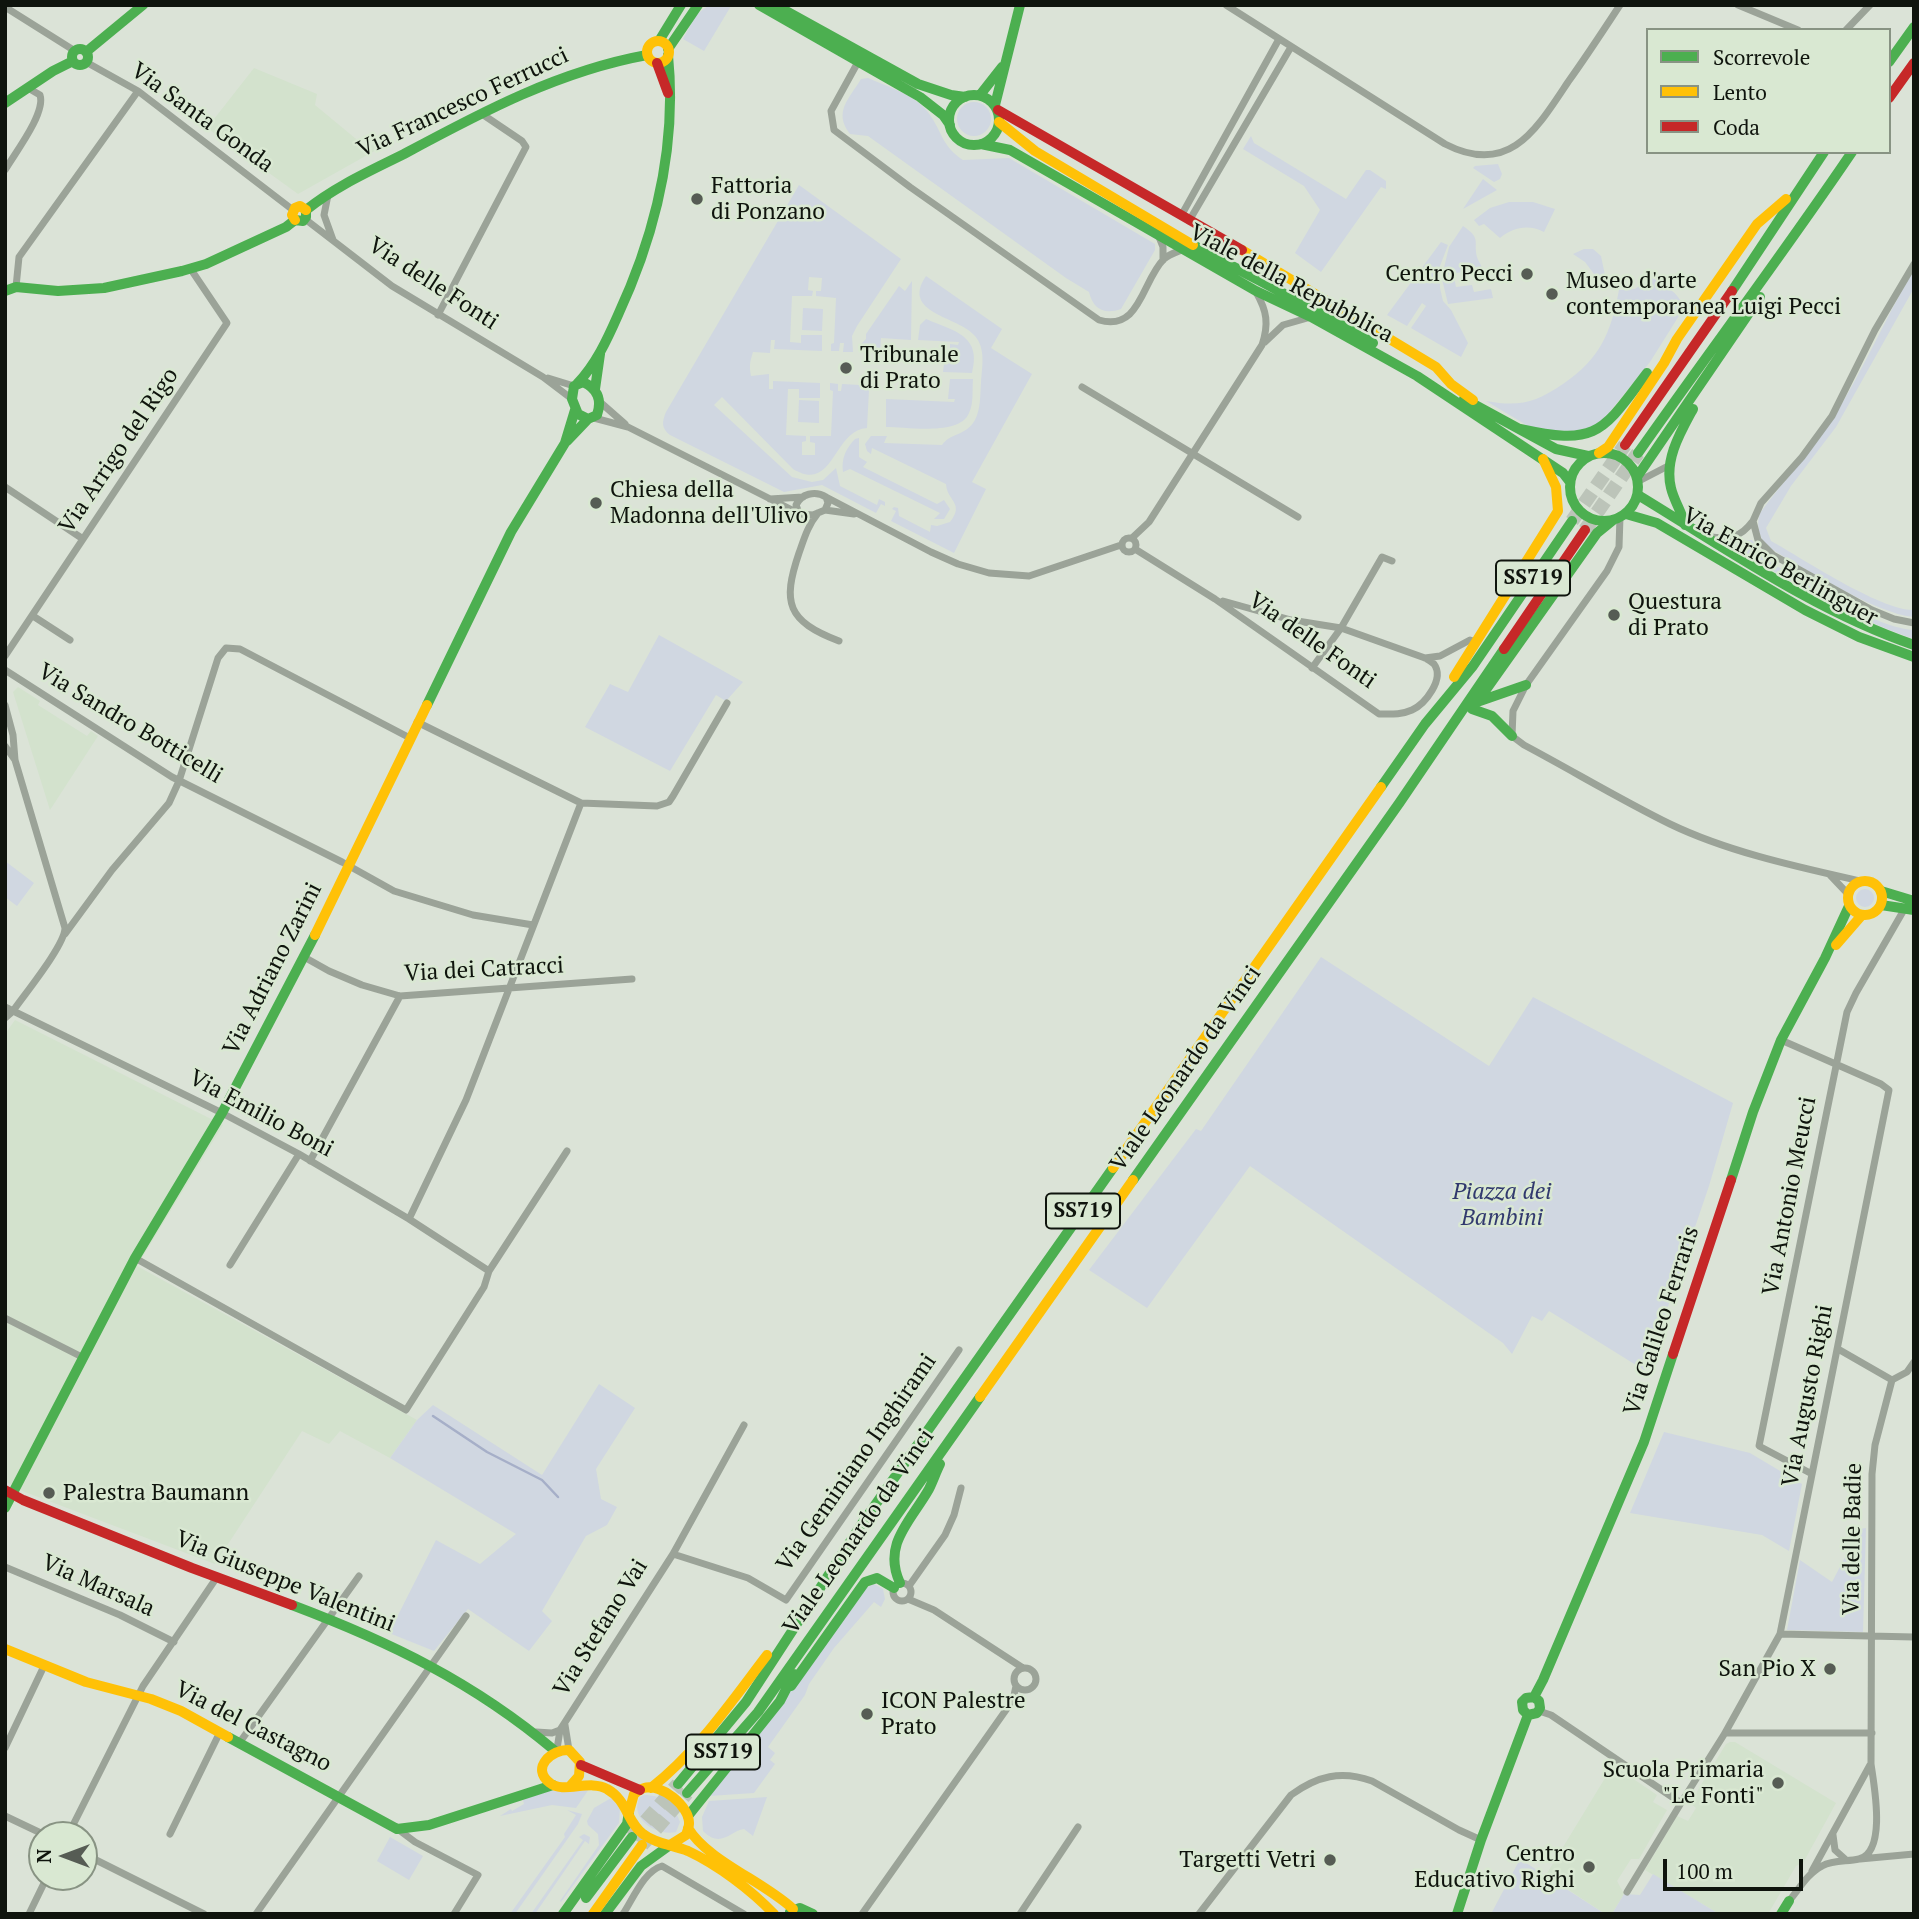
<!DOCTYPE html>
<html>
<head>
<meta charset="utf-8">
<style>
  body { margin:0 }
  #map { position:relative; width:1919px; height:1919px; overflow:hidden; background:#dbe3d7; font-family:"PT Serif",serif }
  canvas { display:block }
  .frame { position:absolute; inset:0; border:7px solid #0f140d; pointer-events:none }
  .legend { position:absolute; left:1646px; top:28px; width:245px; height:126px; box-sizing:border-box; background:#d9e8d2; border:2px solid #889383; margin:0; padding:9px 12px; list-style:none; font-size:21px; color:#0f140d }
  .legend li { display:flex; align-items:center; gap:14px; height:35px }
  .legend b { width:35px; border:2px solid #889383 }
  .north { position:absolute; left:28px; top:1821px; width:70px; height:70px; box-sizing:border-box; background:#d9e8d2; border:2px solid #889383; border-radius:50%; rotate:270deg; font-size:19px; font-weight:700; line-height:28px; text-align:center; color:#0f140d }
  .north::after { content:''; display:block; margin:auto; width:24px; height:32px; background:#565c54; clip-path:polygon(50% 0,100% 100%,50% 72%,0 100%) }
  .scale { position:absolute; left:1663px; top:1859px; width:140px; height:32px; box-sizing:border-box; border:4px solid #0f140d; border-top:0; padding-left:9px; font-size:21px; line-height:24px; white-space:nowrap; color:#0f140d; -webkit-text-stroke:5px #d9e8d2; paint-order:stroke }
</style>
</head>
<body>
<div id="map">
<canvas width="1919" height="1919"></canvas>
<div class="frame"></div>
<ul class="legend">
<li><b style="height:9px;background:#4caf50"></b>Scorrevole</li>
<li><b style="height:9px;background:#ffc107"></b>Lento</li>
<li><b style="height:9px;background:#c62828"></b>Coda</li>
</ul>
<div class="north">N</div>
<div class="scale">100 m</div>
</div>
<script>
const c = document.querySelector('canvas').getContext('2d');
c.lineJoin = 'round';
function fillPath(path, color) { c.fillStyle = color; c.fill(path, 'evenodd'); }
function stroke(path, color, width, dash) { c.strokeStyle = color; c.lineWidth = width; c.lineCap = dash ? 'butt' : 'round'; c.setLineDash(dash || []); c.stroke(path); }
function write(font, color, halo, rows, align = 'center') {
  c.font = font + ' "PT Serif",serif'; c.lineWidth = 5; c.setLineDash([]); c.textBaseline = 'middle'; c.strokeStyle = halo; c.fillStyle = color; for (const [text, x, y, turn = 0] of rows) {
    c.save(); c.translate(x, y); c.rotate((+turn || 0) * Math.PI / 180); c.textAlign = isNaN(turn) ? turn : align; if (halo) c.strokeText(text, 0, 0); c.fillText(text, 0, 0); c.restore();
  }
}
fillPath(new Path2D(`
  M254,68L317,94L315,105L367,148L375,143L378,149L298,194L207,128Z
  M18,687L40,701L38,705L87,736L91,731L98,736L50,810L13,692Z
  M15,1020L223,1125L137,1266L417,1420L390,1458L340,1431L329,1444L302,1431L215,1564L25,1492L5,1481V1034Z
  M1730,1742H1735L1836,1803L1803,1863L1796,1866L1768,1914H1719L1645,1870L1677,1816L1688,1821L1696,1808L1690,1803L1726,1744Z
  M1613,1765L1657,1795L1653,1802L1667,1810L1639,1859H1631L1617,1881L1624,1894L1612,1914H1605L1546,1875Z`), '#d3e2cd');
fillPath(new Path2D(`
  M709,5L731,6L704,51L683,39L696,15Z
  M868,78C889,87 918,96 930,115C943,134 942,146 963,160L1009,158L1155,244V250L1121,309C1104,315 1093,309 1089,292L1066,278L868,136L850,134C833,112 849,99 861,79Z
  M957 119a17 17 0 1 1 34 0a17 17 0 1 1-34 0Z
  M1251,136L1254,143L1346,199L1366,170H1370L1386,181V189L1381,187L1321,272L1295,253L1320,210L1304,186L1243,149Z
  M1498,164L1502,174L1500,179L1494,182L1473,168L1475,166Z
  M1483,179L1497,190L1463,209Z
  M799,185L901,259L857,326L852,336L853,352H843L844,343H840L839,351H831V344L834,343L836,298L816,296V291H821L822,278L809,277L808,290L813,291L812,296H792L790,342L801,343V335H822V351L774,349L775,340H771L770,353L753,352C750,362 749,365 751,376L769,374V389H773V381L820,383V398H799V389H788L786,435L806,436V441L802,442V455H815V443L810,442V436H831L833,391L830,390V383L838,384V391H841L842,384L860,385V389L869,390L867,428C833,430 834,494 793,469L722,397L714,405L792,477L812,482L823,480L836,468L840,486L877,505L879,499L885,502V506L881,504L876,513L822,485L784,492L670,435C661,428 662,422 666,412Z
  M1509,202H1533L1555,209L1544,232C1529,224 1513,227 1500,238L1484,224L1479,226L1474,220L1490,208Z
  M1463,226C1482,239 1473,241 1477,257C1478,261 1481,264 1482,268L1442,276L1449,247Z
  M1441,242L1448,245L1440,266V288L1443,301L1451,310L1468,343L1461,357L1411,328L1426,306L1422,303L1407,326L1387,315Z
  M1584,249H1593L1601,256L1606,280L1603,286L1585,262L1573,254Z
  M1914,270V288L1836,427L1791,486L1766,528L1771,541C1802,558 1881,611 1914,610V617C1876,614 1801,566 1766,546C1759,535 1756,526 1760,513C1783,481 1811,453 1832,420C1862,373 1885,318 1914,270Z
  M926,276L1002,329L991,348L1032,374L972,482L986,489L954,553L891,521L896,511L892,509L894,507L898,508L899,516L930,532L931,525L937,526L950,522C965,503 947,501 946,484L872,448L871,454L867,451L865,444L871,436H887L884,443L942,445C950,433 966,436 975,420C981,408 980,395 981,383C982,367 986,349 975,336C959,316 900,314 926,276Z
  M1454,277L1456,287L1472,285L1474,292L1491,289L1493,298L1448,304L1442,279Z
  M1651,277C1663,285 1685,295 1682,311L1650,362L1603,420L1583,432L1533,429L1486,401C1519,407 1535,403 1563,384C1600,359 1611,333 1619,290L1635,289Z
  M912,281L911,340L881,338L880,352L860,349V345L866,339V334L899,286L905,291Z
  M803,308L823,309L822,331L802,330Z
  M926,319C954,331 982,335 972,373L943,372L944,364L950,363V344L958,345L959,342L918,340L920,325Z
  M950,379H973C972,390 974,403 969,413C960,436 907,427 886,427V399L954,402L955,399H948Z
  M799,400L819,401V423L798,422Z
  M859,438V457L867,462L863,467L937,504L944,500L950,509L944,519H934L940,513L850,469L843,472C841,459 846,448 855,439Z
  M1752,540L1762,556L1770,562C1803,582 1878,629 1914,630V639C1847,616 1788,579 1726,544L1729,542Z
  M659,635L743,682L726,701L716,695L670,771L585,727L610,684L628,692Z
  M5,861L34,883L17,906L5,897Z
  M1856 898a9 9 0 1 1 18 0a9 9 0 1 1-18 0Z
  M1321,957L1489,1066L1533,997L1733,1103L1709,1186L1647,1368L1644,1370L1549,1311L1542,1321L1532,1316L1512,1354L1503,1343L1250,1166L1147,1308L1089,1270L1196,1129L1201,1131Z
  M599,1384L635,1408L596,1469L601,1499L617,1507L607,1525L586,1536L542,1611L552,1621L529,1651L468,1609L434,1651L389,1633L436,1540L480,1564L516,1534L390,1458L417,1420L433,1405L542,1475Z
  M1664,1432L1750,1453L1802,1484L1789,1551L1762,1535L1630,1513Z
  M1866,1528L1863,1632L1787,1630L1800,1560L1832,1582L1860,1529Z
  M874,1584L883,1589L885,1599L881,1607L874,1602L834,1648L809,1684L805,1695L768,1747L775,1753L770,1760L775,1764L754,1793L709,1796L864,1589Z
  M581,1789H589L576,1808L552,1805L500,1816L511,1809L512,1811L524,1804L523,1800C532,1797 542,1791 551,1791C562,1791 570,1792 581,1789Z
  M644,1795C663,1795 674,1804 680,1822L676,1832C657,1837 628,1818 640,1797Z
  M767,1797L753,1836L744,1829C730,1831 721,1849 703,1831L702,1817L709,1801Z
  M611,1798L620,1808L619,1823L561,1902L560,1901L599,1845L598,1834L588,1825L587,1821L594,1808Z
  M567,1810L582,1814L578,1824L515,1914H510L565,1837L564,1834L576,1815Z
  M584,1834L590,1837L589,1844L585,1841L535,1914H531L583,1840L579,1837Z
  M390,1837L423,1856L409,1880L377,1861Z
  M1520,1859L1605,1914H1491Z
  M1653,1874L1719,1914H1612L1624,1894L1640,1895Z`), '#d0d7e1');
stroke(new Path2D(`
  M433,1416L487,1452L542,1480L558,1497`), '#a6afc8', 2.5);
stroke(new Path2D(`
  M1572,521L1625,445
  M1585,530L1638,453
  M632,1837L678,1784
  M642,1845L687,1793`), '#bcc4b9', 14, [14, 7]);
stroke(new Path2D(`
  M1226,5L1445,144C1509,177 1536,130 1568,82C1586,57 1603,31 1620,5
  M1738,5L1798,30
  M5,7L75,51
  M1846,30L1870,5
  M86,62L138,91L293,210
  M858,62L831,111L834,130L910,187L1099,320C1141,332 1142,280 1164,259C1169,254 1177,252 1184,249
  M5,170C15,153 46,113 40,95L28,88
  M328,195L324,215L333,240
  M1181,216L1279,39
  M305,219L392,286L543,377L572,399
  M1189,221L1291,47
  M1159,237L1163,247V260
  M1914,264L1875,330L1832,416L1802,457L1761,503L1753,521L1758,540L1773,555L1872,610L1894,619L1914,623
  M16,287L19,257L138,91
  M438,315L526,147L522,141L482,114
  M1265,342L1283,325L1311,317
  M548,378L574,386
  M1082,387L1298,517
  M600,402L625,424
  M594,418L628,427L800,514L813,515L825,510L828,503L826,497C815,490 801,494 796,505L799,513
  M1639,481L1668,466
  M5,487L83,539
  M826,497L931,552L958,564L989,573L1029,576L1121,545
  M770,499L803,497
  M825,510L854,514
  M818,513C808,525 804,539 799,553C782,603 787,621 839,641
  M1620,517L1619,547L1607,571L1526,685L1513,711L1512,736L1524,745C1573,771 1621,800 1670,824C1728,852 1798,867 1860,881
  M1711,537C1730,539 1741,537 1752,522
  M1122 545a7 7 0 1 1 14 0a7 7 0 1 1-14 0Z
  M1132,538L1149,522L1262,345C1269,324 1267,311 1256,292
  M1135,549L1215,599L1379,714C1390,714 1401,715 1412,710C1425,704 1445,679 1434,664C1434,664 1426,658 1425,658
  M1223,601L1291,620L1341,628L1425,658L1440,656L1470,640L1477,642
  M33,616L70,640
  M5,656L227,323L190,268
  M1312,668L1341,628L1382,557L1392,561
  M5,670L172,777L342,862L394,891L473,915L533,925
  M5,705L13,735L15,760L65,928C65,945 24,995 13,1011L5,1018
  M417,722L581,803L657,806L669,802L673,796L727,703
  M5,746L15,760
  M1830,875L1848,894
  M65,934L112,870L169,803L179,781L218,658L226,648L240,649L410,738
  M304,957L329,971L362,985L400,996L632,979
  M5,1007L222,1113L299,1154L409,1219L489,1271
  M310,1161L400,996
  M409,1219L466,1100L581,803
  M135,1258L406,1410L484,1287L489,1271L567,1151
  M230,1265L299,1154
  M5,1318L82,1357
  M1838,1349L1892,1380
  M1892,1380L1907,1372L1914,1362
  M1812,1474L1759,1446L1847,1012L1856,993L1905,908
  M673,1554L748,1578L786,1600L959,1350
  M5,1567L120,1615L174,1642
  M893 1592a9 9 0 1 1 18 0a9 9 0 1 1-18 0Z
  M909,1586L945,1535L954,1515L961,1488
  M908,1599L934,1610L1023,1668
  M1780,1634L1914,1637
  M1014 1679a11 11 0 1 1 22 0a11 11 0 1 1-22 0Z
  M1539,1711L1551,1715L1681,1803L1725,1733L1780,1634L1889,1090L1881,1084L1781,1040
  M565,1725L569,1750
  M536,1732L552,1733L560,1730
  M1725,1733H1872
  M240,1742L359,1576
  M5,1748L44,1666
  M557,1749L560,1730L673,1554L744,1425
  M5,1816L45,1835
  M399,1830L415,1842L478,1875L454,1914
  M170,1834L220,1732
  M68,1835L143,1686L217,1577
  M1833,1835L1835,1850L1845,1859
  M84,1854L204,1914
  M1860,1859L1914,1854
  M1812,1871L1870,1765
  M1627,1892L1681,1803
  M1789,1901C1799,1889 1808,1873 1822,1866C1834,1859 1847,1862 1859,1859C1887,1852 1874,1785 1871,1764L1872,1474L1875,1445L1892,1380
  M29,1914L47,1877
  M256,1914L466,1616
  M623,1914C633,1899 644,1871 662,1866L744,1914
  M862,1914L1013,1700L1016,1686
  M1020,1914L1078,1827
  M1199,1914L1291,1795C1317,1776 1341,1770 1372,1781L1459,1830L1481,1840`), '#9ba398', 7);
stroke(new Path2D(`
  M759,5L920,97L943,115L950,125
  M775,5L918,84L951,95L965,97
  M659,41L681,5
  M668,49L698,5
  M72 57a8 8 0 1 1 16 0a8 8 0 1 1-16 0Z
  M86,52L143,5
  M1889,62L1914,27
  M949 120a25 25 0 1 1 50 0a25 25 0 1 1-50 0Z
  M980,95L1002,67
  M5,103L53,71L73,61
  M995,105L1020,5
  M981,144L1010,150L1256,291L1311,317L1417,376L1563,473L1570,482
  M1193,245C1253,278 1314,308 1373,343
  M5,291L16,287L58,291L104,288L182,271L206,264L286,227L295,220L303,221L306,217V210C336,186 370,171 404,154C482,112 559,71 647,55
  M1732,291L1824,152
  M583,382C598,389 602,400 597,415L588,419L578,414L572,399L574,386Z
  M577,384C596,364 607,340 618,315C656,233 677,145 668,55
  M595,389L600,354
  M1464,399L1556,449L1588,456
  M1520,429C1598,446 1602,432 1647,373
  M567,441L588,419
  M1570 487a34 34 0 1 1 68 0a34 34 0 1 1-68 0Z
  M1638,453C1709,352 1783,254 1852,152
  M1637,477L1760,297
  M1638,495C1727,549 1815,611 1914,645
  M1626,514L1657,523L1805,610L1859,637L1914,657
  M1685,525C1682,512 1674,501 1671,488C1664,460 1680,433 1693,409
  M1480,698L1597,533L1613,520
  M1477,702L1526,685
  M427,705L511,532L565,443L575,410
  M1472,709L1492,716L1512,736
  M1381,787L1425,724L1473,666L1572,521
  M1881,891L1914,901
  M1881,905L1914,910
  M1133,1180L1400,802L1504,649
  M1731,1180L1753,1112L1781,1040L1825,958L1849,906
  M5,1508L135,1258L222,1113L315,935
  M900,1583C882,1544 911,1521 929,1489C933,1481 936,1472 940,1464
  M292,1605C390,1642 473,1682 554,1750
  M791,1686L865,1582L877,1578L894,1588
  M1534,1697L1539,1701L1540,1708L1537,1713L1528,1715L1523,1710L1522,1702L1526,1698L1534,1697L1543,1680L1644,1442L1673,1354
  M228,1737L397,1829L429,1825L553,1785
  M678,1784L746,1702L861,1525L1113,1168
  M687,1793L758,1712L980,1397
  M688,1816L780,1701L794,1674
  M586,1898L632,1837
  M790,1912L800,1908L813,1914
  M563,1914L627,1824L629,1812
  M605,1914L641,1866L670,1845
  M1457,1914L1481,1840L1528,1715
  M1781,1914L1789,1901`), '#4caf50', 10);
stroke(new Path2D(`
  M647 52a11 11 0 1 1 22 0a11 11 0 1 1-22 0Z
  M999,122L1035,151L1193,245
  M295,220L292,215L295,208L300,206L306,210
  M1242,250L1436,367L1451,384L1473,400
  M1599,453L1608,447L1664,363L1677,339L1757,224L1786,199
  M1454,677L1558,511L1556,487L1543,459
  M1848 898a17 17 0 1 1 34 0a17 17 0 1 1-34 0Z
  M315,935L427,705
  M1836,945L1862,915
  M1113,1168L1381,787
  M980,1397L1133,1180
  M5,1649L86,1682L151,1699L181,1711L228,1737
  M571,1785L579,1776L580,1762L569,1750C552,1749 530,1768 550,1783C563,1794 590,1779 607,1789C627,1800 627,1822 643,1834C656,1844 673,1845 688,1851C718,1865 751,1890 774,1914
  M651,1788C698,1751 731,1702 767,1655
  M629,1812L634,1794C637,1792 640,1789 644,1788C661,1783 690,1806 689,1824C689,1828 687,1831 686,1835L670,1845
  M688,1828C708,1861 763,1881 793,1909
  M593,1914L642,1845`), '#ffc107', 10);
stroke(new Path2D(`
  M657,63L668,93
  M1889,98L1914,63
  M998,110L1242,250
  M1625,445L1732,291
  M1504,649L1585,530
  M1673,1354L1731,1180
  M5,1490L23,1500L192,1568L292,1605
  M581,1765L640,1790`), '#c62828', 10);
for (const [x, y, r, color] of [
  [697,199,7,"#565c54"],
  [1527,274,7,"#565c54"],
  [1552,294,7,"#565c54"],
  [846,368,7,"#565c54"],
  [596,503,7,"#565c54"],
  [1614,615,7,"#565c54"],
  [49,1493,7,"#565c54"],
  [1830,1669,7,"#565c54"],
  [867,1714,7,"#565c54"],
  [1778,1783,7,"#565c54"],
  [1330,1860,7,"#565c54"],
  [1589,1867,7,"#565c54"]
]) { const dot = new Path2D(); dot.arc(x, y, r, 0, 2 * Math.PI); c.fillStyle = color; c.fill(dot); stroke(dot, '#d9e8d2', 2.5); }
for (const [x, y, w] of [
  [1533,578,74],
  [1083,1211,74],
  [723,1752,74]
]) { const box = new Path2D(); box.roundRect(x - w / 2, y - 17.5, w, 35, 5); c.fillStyle = '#d9e8d2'; c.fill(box); stroke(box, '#0f140d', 2); }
write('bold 21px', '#0f140d', null, [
  ["SS719",1533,578],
  ["SS719",1083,1211],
  ["SS719",723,1752]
]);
write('23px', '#0f140d', '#d9e8d2', [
  ["Via Francesco Ferrucci",463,103,-25],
  ["Via Santa Gonda",202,118,36],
  ["Via delle Fonti",433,284,33],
  ["Viale della Repubblica",1291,284,28],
  ["Via Arrigo del Rigo",119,451,-56],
  ["Via Enrico Berlinguer",1780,567,29],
  ["Via delle Fonti",1312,641,35],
  ["Via Sandro Botticelli",130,724,31],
  ["Via Adriano Zarini",273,969,-63],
  ["Via dei Catracci",484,970,-3],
  ["Viale Leonardo da Vinci",1186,1069,-55],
  ["Via Emilio Boni",261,1114,28],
  ["Via Antonio Meucci",1790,1196,-79],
  ["Via Galileo Ferraris",1662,1321,-72],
  ["Via Augusto Righi",1808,1396,-79],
  ["Via Geminiano Inghirami",857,1463,-55],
  ["Viale Leonardo da Vinci",859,1532,-55],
  ["Via delle Badie",1853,1539,-89],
  ["Via Giuseppe Valentini",285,1582,22],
  ["Via Marsala",98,1586,24],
  ["Via Stefano Vai",601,1628,-58],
  ["Via del Castagno",253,1727,27]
]);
write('23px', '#0f140d', '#d9e8d2', [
  ["Fattoria",711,186],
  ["di Ponzano",711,212],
  ["Centro Pecci",1513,274,"right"],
  ["Museo d'arte",1566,281],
  ["contemporanea Luigi Pecci",1566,307],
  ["Tribunale",860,355],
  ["di Prato",860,381],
  ["Chiesa della",610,490],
  ["Madonna dell'Ulivo",610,516],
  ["Questura",1628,602],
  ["di Prato",1628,628],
  ["Palestra Baumann",63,1493],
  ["San Pio X",1816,1669,"right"],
  ["ICON Palestre",881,1701],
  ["Prato",881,1727],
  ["Scuola Primaria",1764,1770,"right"],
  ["\"Le Fonti\"",1764,1796,"right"],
  ["Centro",1575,1854,"right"],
  ["Educativo Righi",1575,1880,"right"],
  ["Targetti Vetri",1316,1860,"right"]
], 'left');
write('italic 23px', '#31396e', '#d9e8d2', [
  ["Piazza dei",1502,1192],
  ["Bambini",1502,1218]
]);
</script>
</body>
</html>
